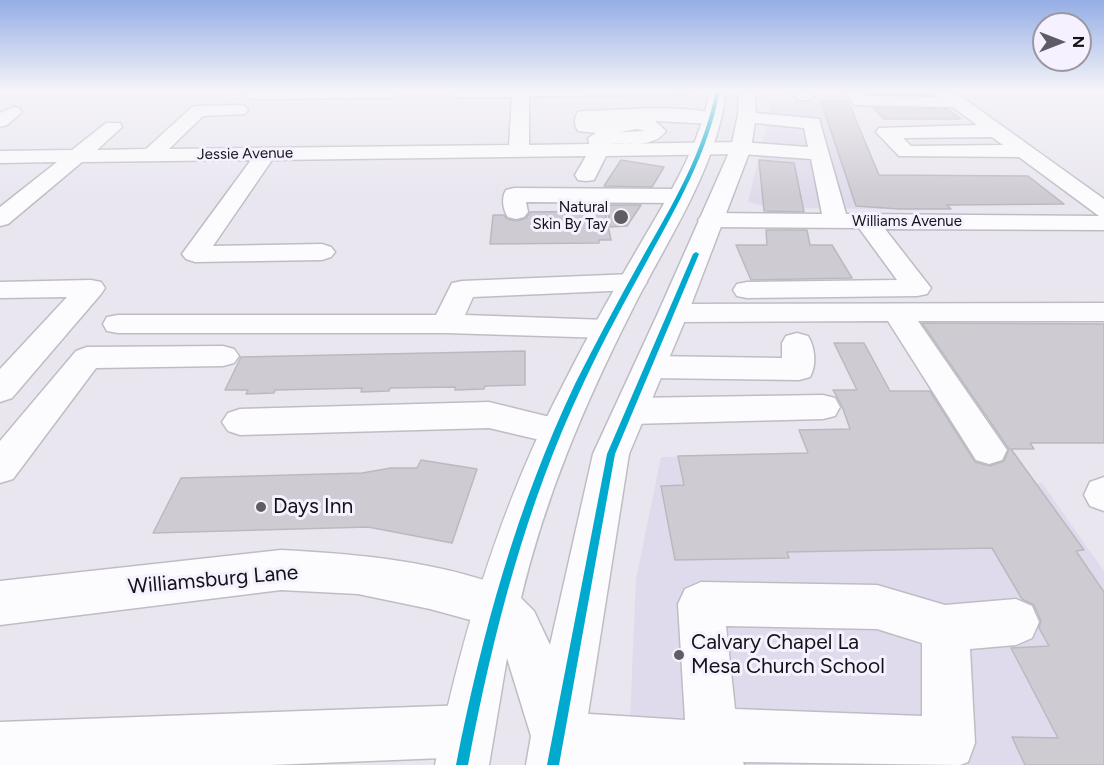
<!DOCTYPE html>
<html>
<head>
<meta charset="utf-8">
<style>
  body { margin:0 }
  #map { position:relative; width:1104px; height:765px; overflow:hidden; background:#e9e6f0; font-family:Figtree,sans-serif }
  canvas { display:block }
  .north { position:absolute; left:1032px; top:12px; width:60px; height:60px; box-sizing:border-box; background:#f5f1fe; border:2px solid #9b98a2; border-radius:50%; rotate:90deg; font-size:16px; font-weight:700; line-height:24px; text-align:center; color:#141217 }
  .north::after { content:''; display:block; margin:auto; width:21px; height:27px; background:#5f5c63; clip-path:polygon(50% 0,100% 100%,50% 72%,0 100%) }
</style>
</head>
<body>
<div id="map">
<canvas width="1104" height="765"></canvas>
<div class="north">N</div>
</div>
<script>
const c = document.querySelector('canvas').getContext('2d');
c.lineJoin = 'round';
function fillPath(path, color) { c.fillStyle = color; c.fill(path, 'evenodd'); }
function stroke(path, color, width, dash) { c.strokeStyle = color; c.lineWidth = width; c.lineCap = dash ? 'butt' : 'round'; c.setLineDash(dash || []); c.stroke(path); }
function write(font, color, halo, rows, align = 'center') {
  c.font = font + ' Figtree,sans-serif'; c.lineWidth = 6; c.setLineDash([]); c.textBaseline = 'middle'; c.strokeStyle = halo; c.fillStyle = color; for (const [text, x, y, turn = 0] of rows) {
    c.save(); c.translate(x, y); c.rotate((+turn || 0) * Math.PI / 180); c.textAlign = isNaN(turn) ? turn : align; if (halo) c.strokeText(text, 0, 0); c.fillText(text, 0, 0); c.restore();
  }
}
fillPath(new Path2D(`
  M770,101L849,103L892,209L774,208L748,202L770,112Z
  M845,429L873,486L1042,483L1104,571V765H628L636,579L661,457L808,453L799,430L841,431Z`), '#e0dbec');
const building = new Path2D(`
  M866,90H925L931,95L867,94Z
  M821,101H848L879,175L1028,176L1064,204L947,205L951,209H899L856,206Z
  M873,108L948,109L961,119H884Z
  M621,160L664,167L652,187L604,186Z
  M759,160L794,163L804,212L764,211Z
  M607,205H641L627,226L610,227Z
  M605,211L611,240H599V243L490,244L493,215H504L507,219L517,221L526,218L530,212Z
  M766,230H807L810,245H832L852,278L751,280L736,245H767Z
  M922,323L1104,324V443H1030L1034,449H1011L1084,550L1076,551L1104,592V765H1025L1012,737L1058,738L1011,648L1049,646L1039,628L1041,621L1034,605L1022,599L992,548L787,552L789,558L675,560L661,486L684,485L678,456L808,453L799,430L850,429L842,406L833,390H857L834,343H864L890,391H930L975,462L990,466L1004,461L1009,449Z
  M525,351V385L485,386L484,389L455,390V387L390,388L389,391L361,392L362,388L275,390L274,393L246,394L248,390H225L241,357Z
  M421,460L477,469L452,543L368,527L153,533L181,478L362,473L391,468H417Z`);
fillPath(building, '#cecbd3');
stroke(building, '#bbb9c0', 1.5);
const minor = new Path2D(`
  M249,90H396L397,93L395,97L389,98L255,99L249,98L246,94Z
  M452,90H692L684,95L529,96V145L589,144L588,138L596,133L578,131C574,125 574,118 578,112L584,111C627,110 676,104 718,114L721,118L718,122L712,124L655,121L666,131C654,148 629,143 611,144L741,142L808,147L804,128L746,122L740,121L737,117L740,113L746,112L819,119L846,214L1099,216L1019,157L899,156L876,132L879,128L977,125L953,107L854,105L846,90H863L866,96L939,97L933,90H952L1104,199V230L885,229L931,288L927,294L917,296L747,298L737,296L733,290L737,284L747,282L897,280L859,228L710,227L702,225L698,220L702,215L710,213L822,214L811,159L741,154L606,156L594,180L586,181L578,180L575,175L586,156L272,160L213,246L322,244L331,247L335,252L331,257L322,260L195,262L186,259L182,254L251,160L82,162L8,224L0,226V207L57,162L0,163V151L72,150L106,123H120L122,127L97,150L146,149L192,107L198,106L239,105L245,106L248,110L245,114L203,116L169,149L509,145L512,97H459L453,96ZM637,129L645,131L620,132ZM992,137L1003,145L911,146L903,138Z
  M791,90H808L813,96L810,100H798Z
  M13,107L19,108L22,112L7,125L0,127V113Z
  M514,188L679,189L687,191L690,196L687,201L679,203L526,202L528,212L524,217L516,219L508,217C503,210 501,198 506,190Z
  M633,274L643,276L647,282L643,288L633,290L473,297L465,315L607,320L618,322L622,329L618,336L607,338L446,333H118L107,331L103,324L107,317L118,315H436L452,283L462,281Z
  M91,280L101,282L105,288L101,294L12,398L0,402V369L67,297L0,298V282Z
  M1104,303V321H918L1007,450L1002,460L989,464L976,460L888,321L673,322L663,319L658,313L663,307L673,304Z
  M797,333L808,336C815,347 817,365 810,377L799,380L650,378L639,375L634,367L639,359L650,356L782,358V343L786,336Z
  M223,346L234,349L239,356L234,363L223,366L96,368L13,479L0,483V441L76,351L87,347Z
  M823,395L835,398L840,407L835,416L823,419L630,424L618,420L613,411L618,402L630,398Z
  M489,402L570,422L575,431L570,440L557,444L489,428L240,435L228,431L222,422L228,413L240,409Z
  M1104,477V511L1090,506L1084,495L1090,482Z
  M281,550C358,554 439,561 512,590L519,605L512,620L496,627L430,609L358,594L281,590L0,625V581Z
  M701,582L877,585L945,605L1016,599L1032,606L1039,622L1032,638L1016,645L970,649L975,743L968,762L960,765L743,762L744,765H568L558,764L539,757L532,738L539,719L558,712L685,720L678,604L685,589ZM726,626L877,629L922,643V716L735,709Z
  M468,705L486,713L494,731L486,749L468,757L270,765H0V722Z`);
const major = new Path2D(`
  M710,90H726C718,167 666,242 632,310C585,403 545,497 521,598L534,611L550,645L593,454L658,313L731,148L738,115L739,90H755L756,115L751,148L688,313L629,454L580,765H526L531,736L507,658L489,765H435C462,632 501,504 564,383C588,335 614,289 641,243C669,195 700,146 710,90Z`);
stroke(minor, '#bfbdc4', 3);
stroke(major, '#bfbdc4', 3);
fillPath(minor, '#fcfbfd');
fillPath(major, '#fcfbfd');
fillPath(new Path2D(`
  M716,90H720C708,154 677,205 647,261C625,301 603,341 584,382C526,504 493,633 468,765H456C482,633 517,506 575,384C596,342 618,301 641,260C673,204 703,154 716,90Z
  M696,252L699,254L615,454L559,765H547L607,454L693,254Z`), '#00a9ce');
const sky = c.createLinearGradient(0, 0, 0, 197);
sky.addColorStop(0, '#95aee6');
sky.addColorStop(0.46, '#f5f4f8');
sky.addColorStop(1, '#f5f4f800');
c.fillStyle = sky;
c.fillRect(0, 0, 1104, 197);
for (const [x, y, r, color] of [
  [621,217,8,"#5f5c63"],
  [261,507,6,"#5f5c63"],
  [679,655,6,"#5f5c63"]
]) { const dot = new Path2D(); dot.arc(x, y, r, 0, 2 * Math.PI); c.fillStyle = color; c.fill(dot); stroke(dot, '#f5f1fe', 2); }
write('15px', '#141217', '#f5f1fe', [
  ["Jessie Avenue",245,154,-1],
  ["Williams Avenue",907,222]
]);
write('15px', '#141217', '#f5f1fe', [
  ["Natural",608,208],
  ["Skin By Tay",608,225]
], 'right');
write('21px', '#141217', '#f5f1fe', [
  ["Days Inn",273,507],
  ["Calvary Chapel La",691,643],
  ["Mesa Church School",691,667]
], 'left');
write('21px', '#141217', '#f5f1fe', [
  ["Williamsburg Lane",213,580,-5]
]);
</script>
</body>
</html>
